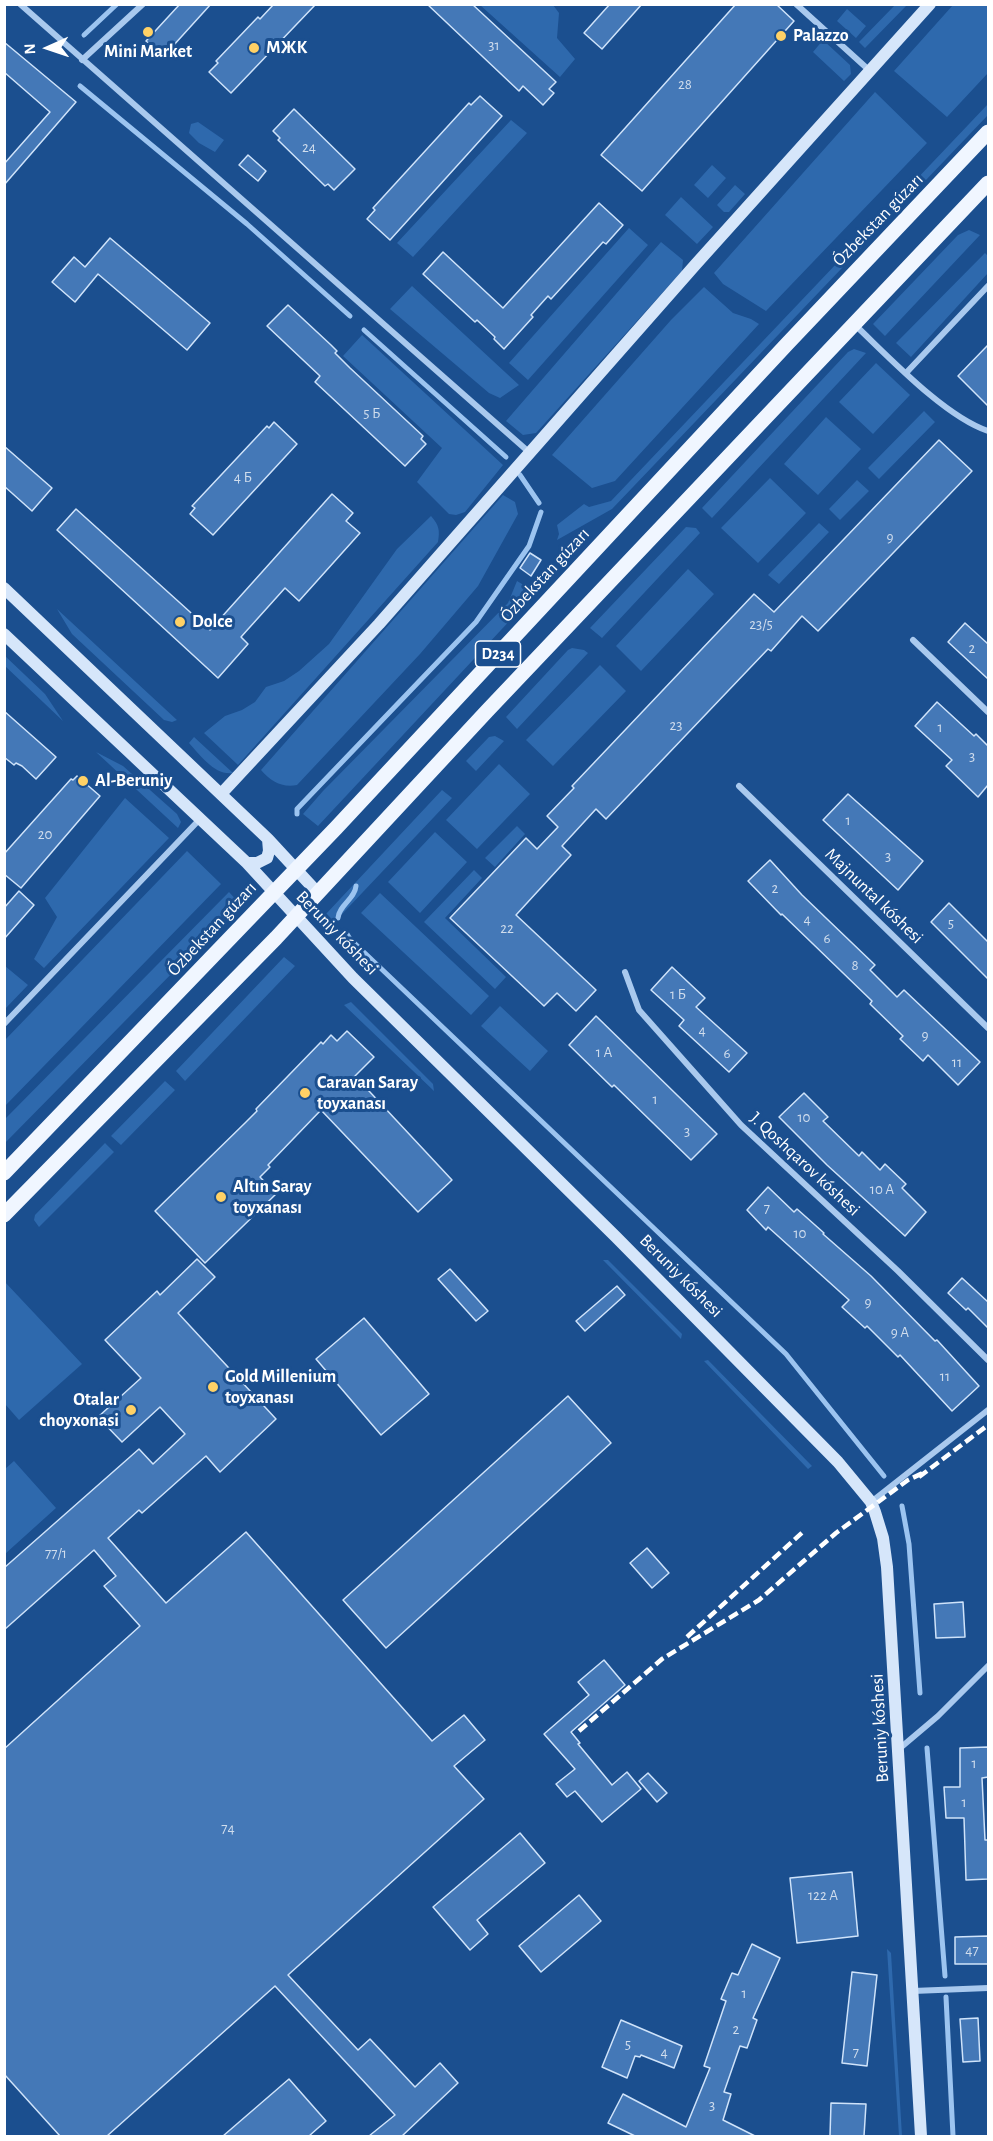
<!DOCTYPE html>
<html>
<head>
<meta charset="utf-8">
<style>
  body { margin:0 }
  #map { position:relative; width:993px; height:2141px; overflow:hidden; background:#1b4f8f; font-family:"Alegreya Sans",sans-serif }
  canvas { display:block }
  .frame { position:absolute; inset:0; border:6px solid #fff; pointer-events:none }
  .north { position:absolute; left:18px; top:18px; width:60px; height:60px; -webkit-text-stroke:4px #1b4f8f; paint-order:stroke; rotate:267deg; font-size:16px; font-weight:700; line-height:24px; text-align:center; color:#fff }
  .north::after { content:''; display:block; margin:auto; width:21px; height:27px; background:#fff; clip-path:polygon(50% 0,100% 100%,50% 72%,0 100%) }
</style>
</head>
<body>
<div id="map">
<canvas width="993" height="2141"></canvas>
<div class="frame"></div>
<div class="north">N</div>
</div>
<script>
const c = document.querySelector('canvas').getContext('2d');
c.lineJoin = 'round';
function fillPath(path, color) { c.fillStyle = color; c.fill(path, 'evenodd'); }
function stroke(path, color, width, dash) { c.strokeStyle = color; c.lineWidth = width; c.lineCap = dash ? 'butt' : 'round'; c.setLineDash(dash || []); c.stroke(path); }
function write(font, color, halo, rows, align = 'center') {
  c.font = font + ' "Alegreya Sans",sans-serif'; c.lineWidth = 6; c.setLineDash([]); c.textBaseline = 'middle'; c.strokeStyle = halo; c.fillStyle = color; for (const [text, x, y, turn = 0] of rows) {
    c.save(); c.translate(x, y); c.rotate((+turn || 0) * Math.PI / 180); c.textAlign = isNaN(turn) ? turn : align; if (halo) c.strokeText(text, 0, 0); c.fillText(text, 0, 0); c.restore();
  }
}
fillPath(new Path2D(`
  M480,5H553L559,13L557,38L575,59L560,77Z
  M895,5H907L865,48L859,42Z
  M953,5H988V73L947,117L894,71Z
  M847,9L866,26L856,38L837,21Z
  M823,40L850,65L851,74L844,81L813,52Z
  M875,92L927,143L766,311L723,284L714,273Z
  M988,104V115L612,509L557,540L559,534L557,525L584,504L589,507L611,501Z
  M511,120L527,133L413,257L397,243Z
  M198,122L224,140L215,152L199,143L189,133L191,124Z
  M712,165L726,178L708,198L694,185Z
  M735,185L745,194L729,212H724L717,205Z
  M681,197L713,227L697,244L665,215Z
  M629,228L648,245L528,380L509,363Z
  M969,230L980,235L885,336L873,324L958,235Z
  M661,242L683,260L682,271L536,433L523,435L506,421Z
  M985,253L988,256V273L911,357L896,343Z
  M412,286L519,385L500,398L489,393L390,309Z
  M704,287L733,313L751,319L759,324L615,481L592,488L552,455L671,320Z
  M362,335L503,465L465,512L456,515L449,514L417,482L442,448L343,356Z
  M854,349L866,353L712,518L702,508L848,352Z
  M876,363L910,395L873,434L839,402Z
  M924,411L935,422L879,479L868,468Z
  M826,417L861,449L818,495L784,464Z
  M770,478L806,513L758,563L721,528Z
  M857,480L869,491L840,520L829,509Z
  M503,495L515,502L518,514L478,586L420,654L297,785C282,788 270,781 261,770Z
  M431,516C439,525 440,530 438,542L238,765L204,733L225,716L242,710L255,702L266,687L284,681L299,671L329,644L397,549Z
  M819,523L829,532L779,584L768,575Z
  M686,527L696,528L700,533L602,638L590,628Z
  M688,569L714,594L641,671L616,646Z
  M517,581L527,587L515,615L318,826L303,814L323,791L508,603Z
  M57,609L177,720L172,722L164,720L72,634Z
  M572,648L584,650L588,653L517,729L506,717L568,650Z
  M4,655L45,694L63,721L5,666Z
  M600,665L626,691L553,766L526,740Z
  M495,736L504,741L476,771L466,761L489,737Z
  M194,737L233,773C215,776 200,755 189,743Z
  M96,752L123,766L177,814L181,822L178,828Z
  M499,764L530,794L477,849L446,820Z
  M442,790L452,798L327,930L325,924L326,914Z
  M125,798L169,838L44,968L34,959L57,917L45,898Z
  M517,826L525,834L495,867L485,858Z
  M435,832L467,862L420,913L388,882Z
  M187,851L221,884L5,1106V1040Z
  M474,870L482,878L445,918L506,977L495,989L424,922Z
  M229,892L240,904L5,1143V1119Z
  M380,893L489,996L471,1015L361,913Z
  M284,957L295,966L185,1081L176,1071Z
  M5,966L28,985L5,1009Z
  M351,1002L433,1084L434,1091L344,1005Z
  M500,1006L548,1051L530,1071L481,1026Z
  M165,1081L175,1090L121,1145L111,1136Z
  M105,1143L114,1152L39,1227L34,1220L35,1215Z
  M603,1260H608L682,1334L681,1339Z
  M4,1281L82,1364L19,1420L5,1404Z
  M708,1360L812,1466L808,1469L704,1361Z
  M14,1461L56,1508L5,1554V1469Z
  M887,1949L891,1953L902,2136H899Z`), '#2e69ad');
stroke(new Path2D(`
  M84,35L117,4
  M80,86L247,224L350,316
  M364,330L506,457
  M520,475L539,503
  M297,814V809L476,622L529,546L541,512
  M338,918C339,905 355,899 356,886
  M347,934L350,939L786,1354L884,1476
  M902,1506L909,1544L920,1693
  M927,1748L945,1976
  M946,1997L953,2136`), '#9cc4f0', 5);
const building = new Path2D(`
  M180,4H211L163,57L146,41Z
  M274,4H316L231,93L209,72L218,63L216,61L258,17L260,19Z
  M427,4H472L556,82L549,89L554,93L543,105L523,86L519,91Z
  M610,4H642L602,49L584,33Z
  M736,4H776L794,21L642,191L601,155Z
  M4,42L76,102L4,185V164L50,112L4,72Z
  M480,96L502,116L390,240L367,219L375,210L373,208L469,103L471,105Z
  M294,109L355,169L334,190L328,184L325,186L278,140L280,138L273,131Z
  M248,155L266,171L258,181L239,165Z
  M599,203L623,225L606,244L603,242L551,299L548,296L531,315L533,317L504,349L494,339L495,337L477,320L475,322L423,274L443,252L503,308Z
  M110,238L210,323L187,350L98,274L75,302L52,282L74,257L85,267Z
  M288,305L331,345L337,351L335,353L350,368L423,436L421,439L426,444L405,466L315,382L320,376L267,326Z
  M988,345V406L958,376Z
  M274,422L297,444L213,535L190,514L195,508L192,506L267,426L269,428Z
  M939,440L972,471L818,631L802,616L771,651L768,649L606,819L596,809L562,846L571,855L516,915L596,990L576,1011L557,993L544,1006L450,918L526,838L537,849L558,827L547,816L574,788L572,786L754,594L774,612Z
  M4,446L52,488L32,511L4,486Z
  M332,494L353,513L346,521L360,533L299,601L285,588L241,637L248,644L218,678L57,530L76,509L210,630Z
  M530,553L541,560L531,576L520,568Z
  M965,623L988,644V679L948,642Z
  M937,702L974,736L976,734L988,746V785L978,797L946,766L952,760L915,726Z
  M4,711L56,757L36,779L22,766L16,763L14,765L4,757Z
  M77,776L100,796L21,888L4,874V854L71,779L73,780Z
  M848,794L923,861L898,890L823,820Z
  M770,860L802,895L875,965L870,970L897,997L904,990L980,1062L958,1085L928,1055L923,1061L900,1039L903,1036L870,1004L872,1001L782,914L781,915L748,881Z
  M19,891L34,905L4,939V908Z
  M949,903L988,942V979L931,922Z
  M672,967L705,998L696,1007L747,1053L729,1072L679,1026L684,1020L651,990Z
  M596,1016L717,1134L691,1160L614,1085L612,1087L569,1045Z
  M347,1031L374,1057L355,1076L452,1180L418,1212L321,1110L268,1165L270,1167L260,1177L276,1194L205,1263L155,1211L245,1123L257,1111L256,1109L321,1042L323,1044L331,1035L337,1041Z
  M804,1093L828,1117L823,1121L859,1156L862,1152L880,1170L885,1164L906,1184L902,1188L926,1212L905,1236L827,1165L779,1117Z
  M768,1187L794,1212L797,1209L824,1233L823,1234L871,1276L935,1341L937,1340L979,1386L952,1411L900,1355L898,1357L867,1326L865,1328L842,1307L849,1300L768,1227L766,1230L747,1210Z
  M197,1259L215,1277L178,1313L276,1419L220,1472L206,1456L142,1513L139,1510L108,1538L166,1603L246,1532L432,1741L464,1715L485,1740L454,1766L484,1799L288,1975L358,2050L370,2039L415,2087L440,2063L458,2083L402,2136H369L395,2115L275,1986L107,2136H60L4,2074V1749L140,1626L104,1586L116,1576L94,1550L4,1630V1568L139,1449L153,1464L185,1434L160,1407L122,1442L98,1417L141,1378L105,1340L157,1291L160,1295Z
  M450,1269L488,1311L476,1321L438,1279Z
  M962,1278L988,1302V1328L968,1308L966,1310L948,1293Z
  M617,1286L625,1295L585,1331L576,1321Z
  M364,1318L429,1394L381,1435L316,1359Z
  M568,1396L611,1443L386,1648L343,1600Z
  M647,1548L669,1573L652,1588L630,1563Z
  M963,1602L965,1637L936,1638L934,1604Z
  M604,1660L625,1685L571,1732L580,1743L578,1744L612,1785L627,1772L641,1789L602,1822L575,1791L567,1797L556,1784L575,1769L544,1734L589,1695L578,1682Z
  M988,1747V1777L982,1778L985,1840H988V1879L966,1880L964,1818H946L944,1787H960V1748Z
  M648,1773L667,1793L657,1802L639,1781Z
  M520,1833L545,1863L477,1920L488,1934L470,1950L433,1907Z
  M852,1872L858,1936L797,1943L790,1878Z
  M579,1895L601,1921L541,1972L519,1946Z
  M988,1936V1964H955V1937Z
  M752,1944L780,1958L753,2018L757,2020L747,2048L740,2046L724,2092L731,2094L723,2120L755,2136H635L608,2123L623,2094L686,2127L710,2068L704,2066L726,2001L721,1999L732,1973L738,1975Z
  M852,1972L877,1975L867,2066L842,2063Z
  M978,2018L980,2061L963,2062L960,2019Z
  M621,2020L682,2046L674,2068L641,2055L640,2057L635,2056L627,2078L602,2067Z
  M289,2079L326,2121L309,2136H223Z
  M831,2103L866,2104L864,2136H830Z`);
fillPath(building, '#4478b7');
stroke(building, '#cfe3fa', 1.5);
stroke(new Path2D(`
  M20,4L530,453
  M796,4L870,71
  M82,60L143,4
  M854,324C889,357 944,416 988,431
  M906,373L988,286
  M913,640L988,712
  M739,786L988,1028
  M625,972L639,1010L741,1125L898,1271L988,1360
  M4,1024L200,819
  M871,1502L988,1410
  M899,1749L938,1716L988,1666
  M913,1991L988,1988`), '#a9c9ee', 6);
stroke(new Path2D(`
  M4,588L268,839L317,892
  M4,634L247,863L353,978L616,1237L838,1462L871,1502L875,1512L883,1538L887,1567L921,2136
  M221,794L379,624L696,264L930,4
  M247,863H257L267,858L269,851L268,839`), '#d6e6fa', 12);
stroke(new Path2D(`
  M4,1173L336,828L787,344L988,132
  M4,1215L276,938L487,711L988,183`), '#f0f6ff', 15);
stroke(new Path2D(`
  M919,1477L988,1425
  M687,1637L804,1531
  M579,1731L662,1659L759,1600L836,1533L908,1480L925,1472`), '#fff', 4.5, [10, 4.5]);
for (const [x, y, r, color] of [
  [148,32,6,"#ffd166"],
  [781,36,6,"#ffd166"],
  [254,48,6,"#ffd166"],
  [180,622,6,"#ffd166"],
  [83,781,6,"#ffd166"],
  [305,1093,6,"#ffd166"],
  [221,1197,6,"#ffd166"],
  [213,1387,6,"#ffd166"],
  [131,1410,6,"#ffd166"]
]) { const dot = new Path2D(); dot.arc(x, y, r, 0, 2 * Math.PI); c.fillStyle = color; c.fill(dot); stroke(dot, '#1b4f8f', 2); }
write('15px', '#d0dded', null, [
  ["31",494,45],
  ["28",685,84],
  ["24",309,147],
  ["5 Б",372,413],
  ["4 Б",243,477],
  ["9",890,537],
  ["23/5",761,624],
  ["2",972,648],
  ["23",676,725],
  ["1",940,727],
  ["3",972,756],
  ["1",848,820],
  ["20",45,834],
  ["3",888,856],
  ["2",775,888],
  ["4",807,919],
  ["5",951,923],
  ["22",507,928],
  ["6",827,938],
  ["8",855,965],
  ["1 Б",678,994],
  ["4",702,1030],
  ["9",925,1035],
  ["1 А",604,1052],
  ["6",727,1053],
  ["11",957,1062],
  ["1",655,1099],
  ["10",804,1117],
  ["3",687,1131],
  ["10 А",882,1189],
  ["7",767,1208],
  ["10",800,1233],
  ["9",868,1302],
  ["9 А",900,1332],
  ["11",945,1376],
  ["77/1",56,1553],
  ["1",974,1763],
  ["1",964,1802],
  ["74",228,1828],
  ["122 А",823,1895],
  ["47",972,1950],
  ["1",744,1993],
  ["2",736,2029],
  ["5",628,2044],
  ["4",664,2052],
  ["7",856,2052],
  ["3",712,2105]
]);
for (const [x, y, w] of [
  [498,654,45]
]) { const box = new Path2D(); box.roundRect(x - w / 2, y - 13, w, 26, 4.5); c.fillStyle = '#1b4f8f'; c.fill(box); stroke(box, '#fff', 1.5); }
write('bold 16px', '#fff', null, [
  ["D234",498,654]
]);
write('bold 18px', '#fff', '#1b4f8f', [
  ["Palazzo",793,36],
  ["МЖК",266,48],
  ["Mini Market",148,52,"center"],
  ["Dolce",192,622],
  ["Al-Beruniy",95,781],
  ["Caravan Saray",317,1083],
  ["toyxanası",317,1104],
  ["Altın Saray",233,1187],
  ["toyxanası",233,1208],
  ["Gold Millenium",225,1377],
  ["toyxanası",225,1398],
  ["Otalar",119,1400,"right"],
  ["choyxonasi",119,1421,"right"]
], 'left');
write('18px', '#fff', '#1b4f8f', [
  ["Ózbekstan gúzarı",878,220,-46],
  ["Ózbekstan gúzarı",545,575,-47],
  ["Majnuntal kóshesi",874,896,44],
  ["Ózbekstan gúzarı",212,929,-47],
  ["Beruniy kóshesi",337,933,46],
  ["J. Qoshqarov kóshesi",805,1164,43],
  ["Beruniy kóshesi",681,1276,45],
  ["Beruniy kóshesi",880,1728,-93]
]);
</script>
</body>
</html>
